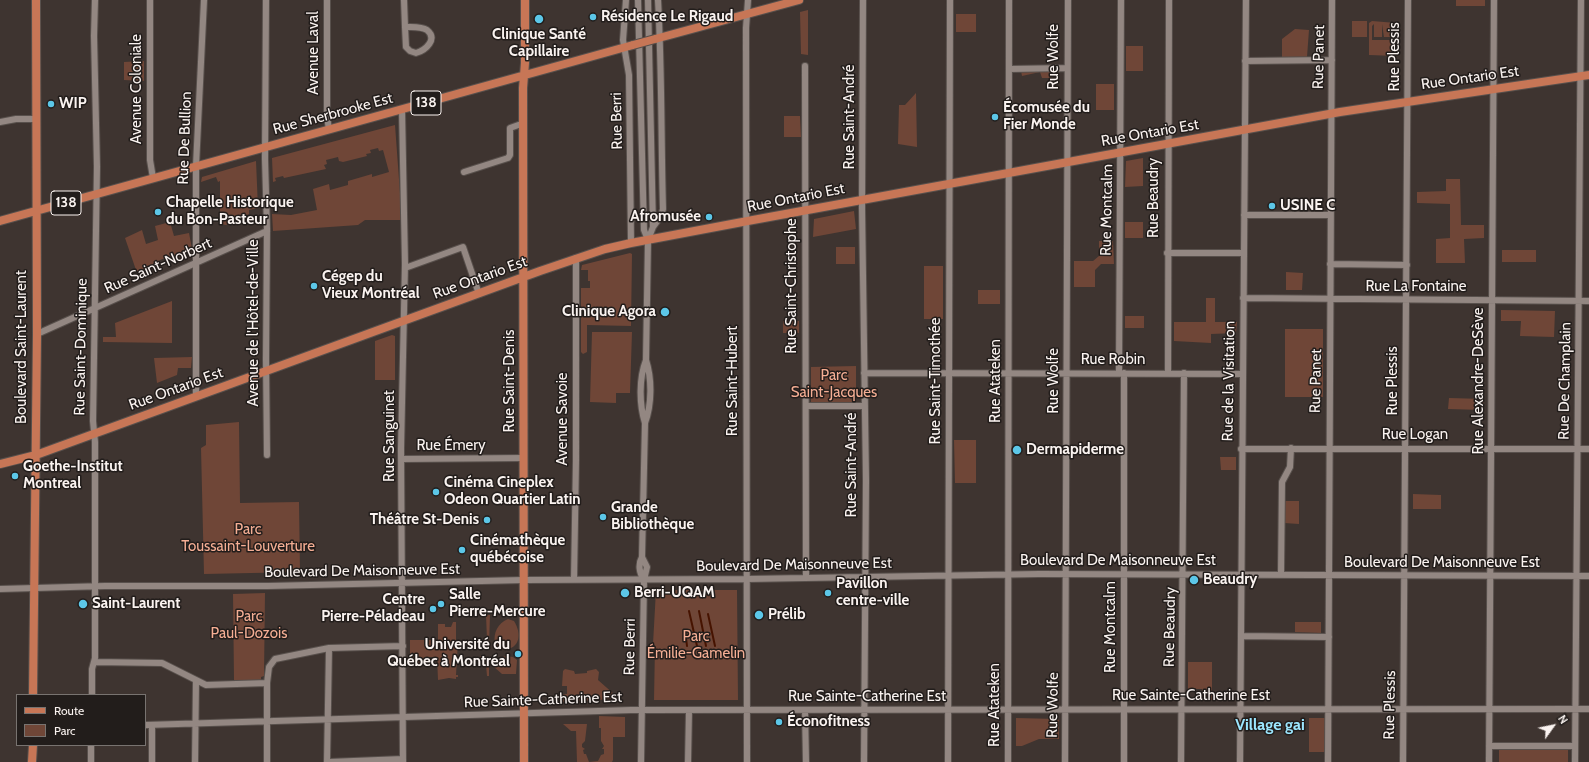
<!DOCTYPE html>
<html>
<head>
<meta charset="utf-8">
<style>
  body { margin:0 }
  #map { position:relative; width:1589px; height:762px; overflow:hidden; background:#3e3430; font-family:Cabin,sans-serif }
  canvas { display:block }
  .legend { position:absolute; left:16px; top:694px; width:130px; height:52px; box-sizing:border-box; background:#221d1b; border:1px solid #787370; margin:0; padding:5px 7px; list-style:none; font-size:12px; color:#faf3f0 }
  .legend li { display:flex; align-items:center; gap:8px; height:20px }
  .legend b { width:20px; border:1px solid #787370 }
  .north { position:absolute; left:1533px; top:706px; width:40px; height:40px; -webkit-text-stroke:3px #221d1b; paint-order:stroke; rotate:57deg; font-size:11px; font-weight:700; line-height:16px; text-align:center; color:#faf3f0 }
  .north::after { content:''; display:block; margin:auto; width:14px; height:18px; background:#faf3f0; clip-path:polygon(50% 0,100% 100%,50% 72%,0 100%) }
</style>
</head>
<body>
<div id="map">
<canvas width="1589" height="762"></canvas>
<ul class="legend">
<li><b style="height:5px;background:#c77656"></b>Route</li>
<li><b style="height:11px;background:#6f4637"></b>Parc</li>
</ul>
<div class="north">N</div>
</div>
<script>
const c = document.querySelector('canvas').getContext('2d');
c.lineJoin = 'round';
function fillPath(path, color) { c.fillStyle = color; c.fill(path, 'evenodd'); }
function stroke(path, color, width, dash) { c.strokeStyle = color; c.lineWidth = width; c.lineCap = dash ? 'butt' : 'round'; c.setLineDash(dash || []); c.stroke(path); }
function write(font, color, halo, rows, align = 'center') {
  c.font = font + ' Cabin,sans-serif'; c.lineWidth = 3; c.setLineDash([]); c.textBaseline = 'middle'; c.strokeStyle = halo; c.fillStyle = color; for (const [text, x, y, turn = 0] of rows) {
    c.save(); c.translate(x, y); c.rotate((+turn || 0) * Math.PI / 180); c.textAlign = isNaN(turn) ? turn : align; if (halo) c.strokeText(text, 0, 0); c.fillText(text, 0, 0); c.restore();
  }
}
fillPath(new Path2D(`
  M1456,0H1485V6H1456Z
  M808,10V55L801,54L800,12Z
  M956,14H976V32H956Z
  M1352,21H1367V37H1352Z
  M1372,21L1396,23V56L1369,55V23ZM1374,24V37H1382V24L1384,37H1391V24L1393,25L1394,40H1372V26Z
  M1295,29L1309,30L1307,57H1282V39Z
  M1126,46H1143V71H1126Z
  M144,61V81L124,80V62Z
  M1053,70V78H1042L1040,72L1022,76L1021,71Z
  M1096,84H1114V110H1096Z
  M916,93L917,147L898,144L899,105H905Z
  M784,116H800L801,137H784Z
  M395,125L402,220H365L358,225L273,231L272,214L291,215L317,210L313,189L329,184L330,190L348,185V181L372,174V177L389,172L383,150L379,151L378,148L370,150L371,153L366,154L367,156L343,162L339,161L338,157L326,160L327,164L324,165L326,169L284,178L283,176L275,178L276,181L273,182L272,158Z
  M1143,158V186L1125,187L1126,161Z
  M256,161L258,208L249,210V214L226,225L220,224V181L218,182L216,177L201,182L202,177Z
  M1446,179H1460L1461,225H1484V238L1464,239L1465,263H1436V239L1450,238V204L1417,203V192L1446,191Z
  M854,211L856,229L813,237L814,219Z
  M170,222L174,236L189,233L192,249L167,261L165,258L158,261L159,264L138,272L136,270L125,238L142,230L146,244L158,240L155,226Z
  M1125,222H1143V238H1125Z
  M1099,241H1113L1114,264H1101L1095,270V287H1074V261H1093L1099,256Z
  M855,247V264H836V247Z
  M1502,250H1536V262H1502Z
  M630,253L632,254L631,326L587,325V352L583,354L581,352V288H590V281H588V270H581L582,265Z
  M924,266H943V319H924Z
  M1286,272L1303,273L1302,290H1286Z
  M978,290H1000V304H978Z
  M1206,298H1215V322H1237L1236,333L1211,334V343L1174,341V322H1206Z
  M172,301V343L103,342V337H116L115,323Z
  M1501,310L1555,311L1554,337L1520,336L1521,321H1501Z
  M1125,316H1144V328H1125Z
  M783,321H799V333H783Z
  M1285,329H1323V397H1285Z
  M592,332H632L630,393H616V403L590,402Z
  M392,335L395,336V380H375V341Z
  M192,357L191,368H178L177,375L157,383L154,358Z
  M856,366V403L811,404V367Z
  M1449,398L1484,399L1483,410L1448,409Z
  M239,422L240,503L299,502L300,572L204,574L201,448L206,445V425Z
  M954,440H976V483H955Z
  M1220,457H1236V470H1221Z
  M1413,494L1441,495V509H1413Z
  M1285,501H1299V524L1284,523Z
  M656,590H737L738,700H654L655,645L653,644Z
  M265,593L264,676L261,677V680H234L233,594Z
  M486,615H490L489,646H486V649H480V640H487Z
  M508,619L514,621C523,635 519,652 500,649L495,643C493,633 498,623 508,619Z
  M453,622H456V640L458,641L456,675H458V677H456V679L449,678L438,680L437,657H428V663L410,664V640H438V624H445V627H451Z
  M1295,622H1321V633L1295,632Z
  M480,656H486V658L489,659V676H487L486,665H480Z
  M506,656L513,657L517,660L516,674H502L493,666V660Z
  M1188,662H1212V700H1202V689H1188Z
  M565,669L574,671L575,674L587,673V671L596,669L599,672L598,680L615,695L614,699L560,702V694H567V686H562L563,671Z
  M599,716L625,717V737H613V760L612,762H577L576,731H571L563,724H587L585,741L582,744V747L585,749L583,750L584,754H586L589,762L598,761L601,755L604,754V749H602L604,746L601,741V728H599Z
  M1016,718L1057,719L1059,720V739H1039L1022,746H1016Z
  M1309,718H1326L1325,752H1309Z
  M1568,749V762H1499V750Z`), '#6f4637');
stroke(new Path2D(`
  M689,611L697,646
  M699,611L706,646
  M708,614L715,646
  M686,638L687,646`), '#461300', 2);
const minor = new Path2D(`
  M150,0V160L153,178
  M266,0L265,159L267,229L266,359L267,455
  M327,0V116L329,130
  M404,0L405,27
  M626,0L623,40L629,75L631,243
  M638,0L644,230L648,240L646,360C639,378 639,404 645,423L642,557C638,564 639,573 644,580
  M863,0L862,207L866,480L864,762
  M405,27C412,27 421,26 427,30C438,39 426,50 416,53L410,51L406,47Z
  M1245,61L1332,60
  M805,66L806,578
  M1009,69L1067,68
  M402,110L405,264L401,449L403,762
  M0,122L16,119H36
  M464,172L508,158L510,155V128L524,123
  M1244,215H1330
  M653,227L661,216L663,209C661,140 662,69 658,0
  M648,240L653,227L648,0
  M1167,253H1243
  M1330,264L1407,265
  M405,268L463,247L479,294
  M1243,298L1589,301
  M37,334L267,231
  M864,373L1242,374
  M1119,373L1121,0
  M1168,373L1169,0
  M196,397V166L204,0
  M806,406H865
  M645,423C652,404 652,379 646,360
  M1241,449H1589
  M402,459L524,458
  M1281,574L1282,482L1290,467L1291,448
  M574,580L576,460V258
  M0,589L105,586H268L524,580L747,579L1039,574L1589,576
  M1241,636L1329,637
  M94,662L162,663L206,685L267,683L269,667L275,659L329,648L403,646
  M267,683V762
  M92,695V669L95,658V442L93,421L97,167L94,36L95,0
  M805,710L806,762
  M145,725L631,710L1589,709
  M152,725V762
  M1489,746H1575
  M91,762V745
  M195,762L196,681
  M327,762L329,648
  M329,762L403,759
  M641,762L644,580L647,567L642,557
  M688,762L689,711
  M747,762L746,28L748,0
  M948,762L950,0
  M1008,762L1009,0
  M1065,762L1068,0
  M1124,762V373
  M1181,762L1184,373
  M1240,762L1246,0
  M1328,762L1332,0
  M1403,762L1408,0
  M1489,762L1494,0
  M1575,762L1581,0`);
const major = new Path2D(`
  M655,39L799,0
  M0,221L633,45
  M0,464L36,455L88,436L540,271L605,249L631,243L753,220L1340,112L1589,75
  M33,695L37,334L36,0
  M32,762L33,745
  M524,762L523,88L525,63V0`);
stroke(minor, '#58504c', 8);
stroke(major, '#58504c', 10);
stroke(minor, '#938782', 6);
stroke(major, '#c77656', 8);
const majorBridge = new Path2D(`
  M633,45L655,39`);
stroke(majorBridge, '#58504c', 10, []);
stroke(majorBridge, '#c77656', 8);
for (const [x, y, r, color] of [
  [593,17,4,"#5cc7e8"],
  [539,19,5,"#5cc7e8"],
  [51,104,4,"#5cc7e8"],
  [995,117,4,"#5cc7e8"],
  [1272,206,4,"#5cc7e8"],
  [158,212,4,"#5cc7e8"],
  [709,217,4,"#5cc7e8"],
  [314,286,4,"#5cc7e8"],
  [665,312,5,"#5cc7e8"],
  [1017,450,5,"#5cc7e8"],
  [15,476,4,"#5cc7e8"],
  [436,492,4,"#5cc7e8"],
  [603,517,4,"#5cc7e8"],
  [487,520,4,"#5cc7e8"],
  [462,550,4,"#5cc7e8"],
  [1194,580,5,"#5cc7e8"],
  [625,593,5,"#5cc7e8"],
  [828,593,4,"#5cc7e8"],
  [83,604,5,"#5cc7e8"],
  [441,604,4,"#5cc7e8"],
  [433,609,4,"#5cc7e8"],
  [759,615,5,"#5cc7e8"],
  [518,654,4,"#5cc7e8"],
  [779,722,4,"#5cc7e8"]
]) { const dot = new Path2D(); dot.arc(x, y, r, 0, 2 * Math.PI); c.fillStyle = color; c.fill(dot); stroke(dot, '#221d1b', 1.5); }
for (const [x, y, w] of [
  [426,103,30],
  [66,203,30]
]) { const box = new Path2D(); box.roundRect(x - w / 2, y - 12, w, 24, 3); c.fillStyle = '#221d1b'; c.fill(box); stroke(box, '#faf3f0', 1); }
write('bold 14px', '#faf3f0', null, [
  ["138",426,103],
  ["138",66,203]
]);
write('bold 15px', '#faf3f0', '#221d1b', [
  ["Résidence Le Rigaud",601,17],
  ["Clinique Santé",539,35,"center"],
  ["Capillaire",539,52,"center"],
  ["WIP",59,104],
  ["Écomusée du",1003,108],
  ["Fier Monde",1003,125],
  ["Chapelle Historique",166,203],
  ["du Bon-Pasteur",166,220],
  ["USINE C",1280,206],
  ["Afromusée",701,217,"right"],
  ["Cégep du",322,277],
  ["Vieux Montréal",322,294],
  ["Clinique Agora",656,312,"right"],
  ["Dermapiderme",1026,450],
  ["Goethe-Institut",23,467],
  ["Montreal",23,484],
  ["Cinéma Cineplex",444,483],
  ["Odeon Quartier Latin",444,500],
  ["Grande",611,508],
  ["Bibliothèque",611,525],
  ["Théâtre St-Denis",479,520,"right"],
  ["Cinémathèque",470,541],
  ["québécoise",470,558],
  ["Beaudry",1203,580],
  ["Pavillon",836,584],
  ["centre-ville",836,601],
  ["Berri-UQAM",634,593],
  ["Salle",449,595],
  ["Pierre-Mercure",449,612],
  ["Centre",425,600,"right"],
  ["Pierre-Péladeau",425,617,"right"],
  ["Saint-Laurent",92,604],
  ["Prélib",768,615],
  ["Université du",510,645,"right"],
  ["Québec à Montréal",510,662,"right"],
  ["Éconofitness",787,722]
], 'left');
write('15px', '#faf3f0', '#221d1b', [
  ["Avenue Laval",314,53,-90],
  ["Rue Wolfe",1054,57,-90],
  ["Rue Panet",1319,57,-89],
  ["Rue Plessis",1395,57,-90],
  ["Rue Ontario Est",1470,78,-8],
  ["Avenue Coloniale",137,89,-90],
  ["Rue Sherbrooke Est",333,114,-15],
  ["Rue Saint-André",850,117,-90],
  ["Rue Berri",617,121,-91],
  ["Rue Ontario Est",1150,133,-10],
  ["Rue De Bullion",185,138,-88],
  ["Rue Ontario Est",796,198,-11],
  ["Rue Beaudry",1154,198,-90],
  ["Rue Montcalm",1107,210,-89],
  ["Rue Saint-Norbert",158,266,-24],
  ["Rue Ontario Est",480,278,-20],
  ["Rue Saint-Christophe",792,286,-90],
  ["Rue La Fontaine",1416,287],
  ["Avenue de l'Hôtel-de-Ville",254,323,-90],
  ["Boulevard Saint-Laurent",22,347,-90],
  ["Rue Saint-Dominique",81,347,-89],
  ["Rue Robin",1113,360],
  ["Rue Saint-Denis",510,381,-90],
  ["Rue Saint-Hubert",733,381,-90],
  ["Rue Saint-Timothée",936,381,-90],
  ["Rue Atateken",996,381,-90],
  ["Rue Wolfe",1054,381,-90],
  ["Rue de la Visitation",1229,381,-89],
  ["Rue Panet",1316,381,-89],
  ["Rue Plessis",1393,381,-90],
  ["Rue Alexandre-DeSève",1479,381,-90],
  ["Rue De Champlain",1565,381,-89],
  ["Rue Ontario Est",176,389,-20],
  ["Avenue Savoie",563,419,-90],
  ["Rue Logan",1415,435],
  ["Rue Sanguinet",390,436,-90],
  ["Rue Émery",451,446],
  ["Rue Saint-André",852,465,-90],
  ["Boulevard De Maisonneuve Est",1118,561],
  ["Boulevard De Maisonneuve Est",1442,563],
  ["Boulevard De Maisonneuve Est",794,565,-1],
  ["Boulevard De Maisonneuve Est",362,571,-1],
  ["Rue Montcalm",1111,627,-90],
  ["Rue Beaudry",1170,627,-89],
  ["Rue Berri",630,647,-89],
  ["Rue Sainte-Catherine Est",1191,696],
  ["Rue Sainte-Catherine Est",867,697],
  ["Rue Sainte-Catherine Est",543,700,-2],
  ["Rue Atateken",995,705,-90],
  ["Rue Wolfe",1053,705,-89],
  ["Rue Plessis",1390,705,-89]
]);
write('15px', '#f5ae94', '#221d1b', [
  ["Parc",834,376],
  ["Saint-Jacques",834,393],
  ["Parc",248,530],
  ["Toussaint-Louverture",248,547],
  ["Parc",249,617],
  ["Paul-Dozois",249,634],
  ["Parc",696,637],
  ["Émilie-Gamelin",696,654]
]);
write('bold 16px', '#9ce6fe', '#221d1b', [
  ["Village gai",1270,725]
]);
</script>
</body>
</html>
